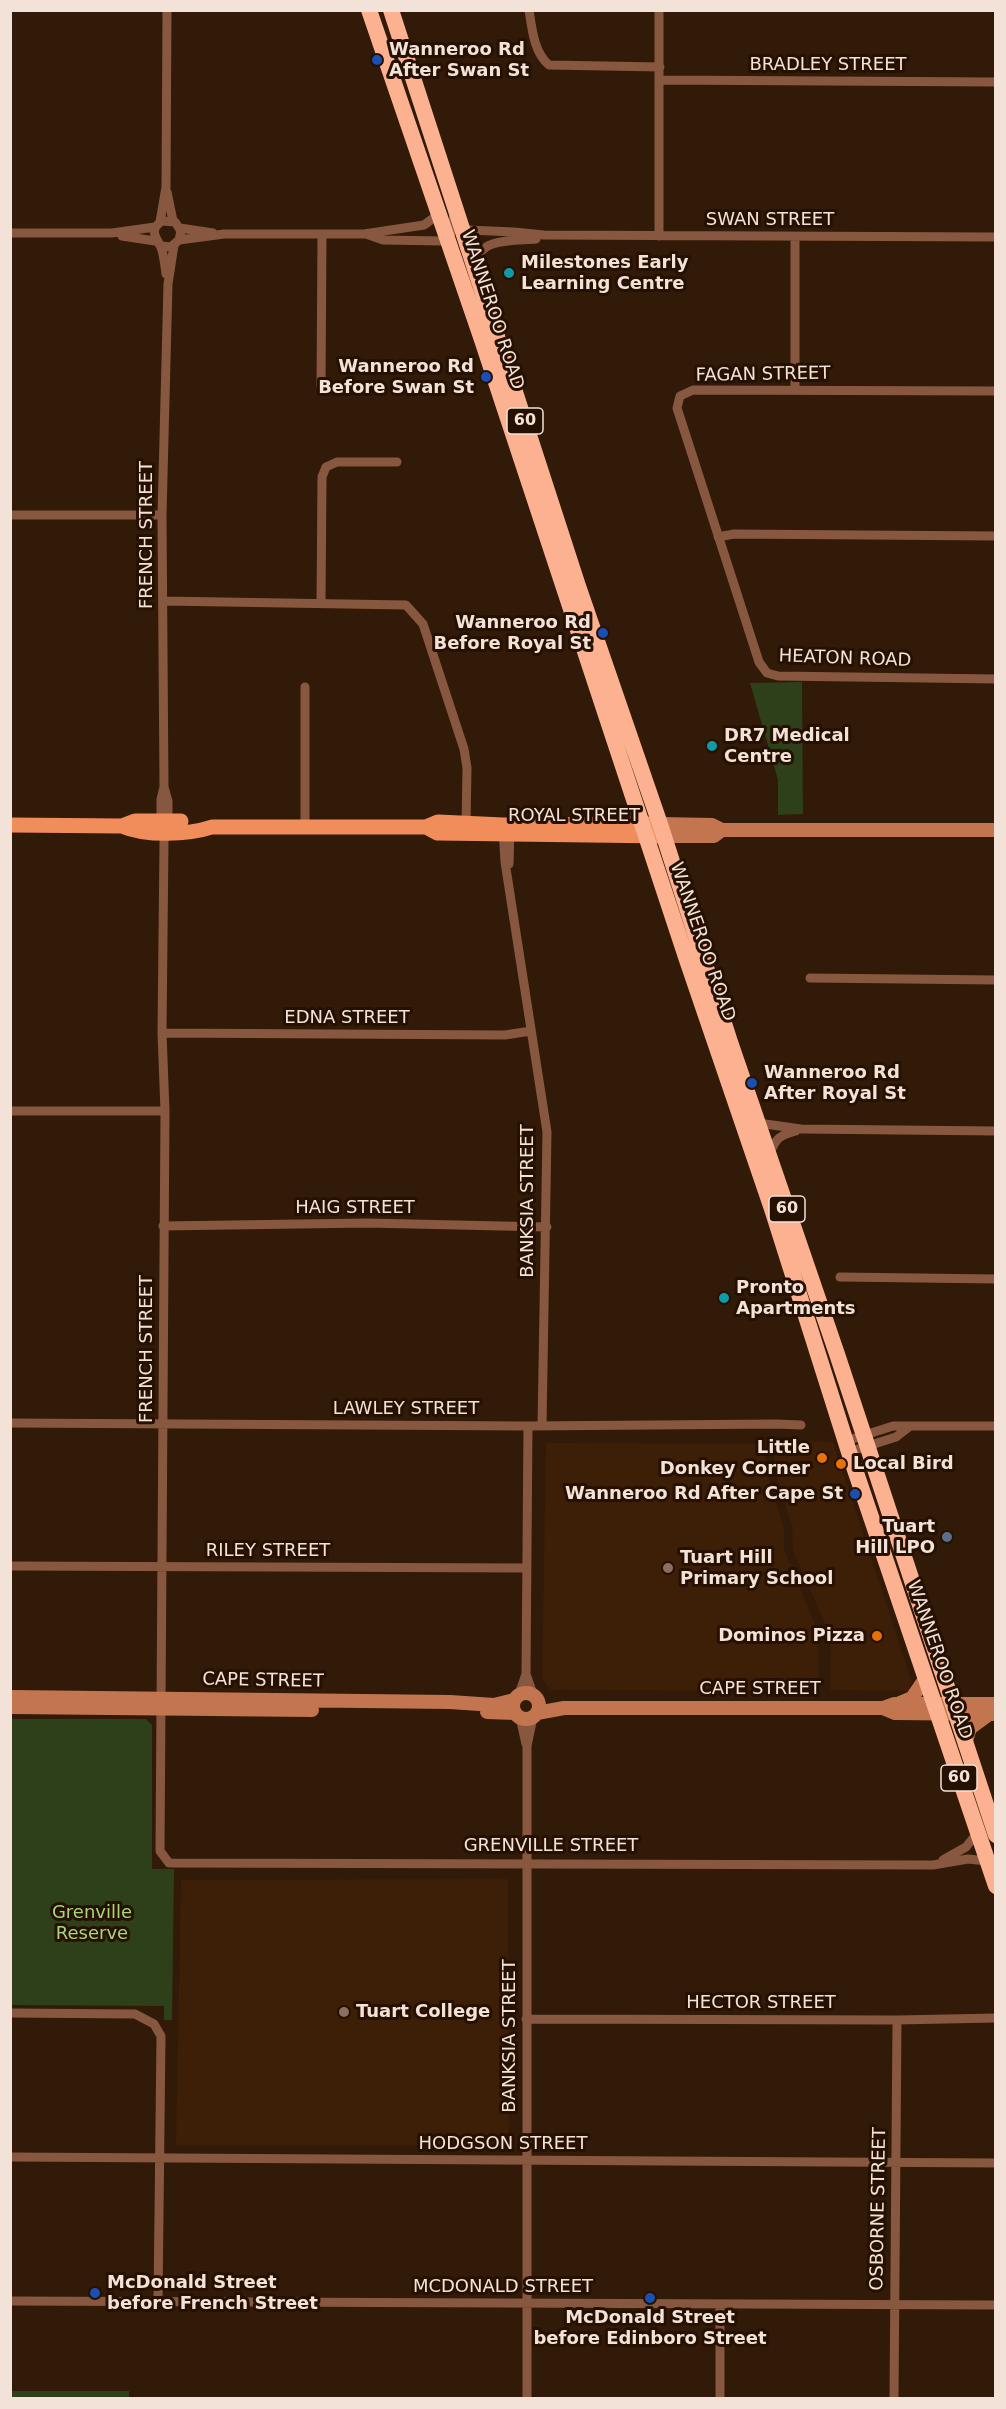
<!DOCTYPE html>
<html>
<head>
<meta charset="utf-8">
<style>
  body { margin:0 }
  #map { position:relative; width:1006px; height:2409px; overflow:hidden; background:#311a07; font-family:"DejaVu Sans",sans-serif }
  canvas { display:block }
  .frame { position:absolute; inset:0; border:12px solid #f3e2d7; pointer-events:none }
</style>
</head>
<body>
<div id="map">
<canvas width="1006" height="2409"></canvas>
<div class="frame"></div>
</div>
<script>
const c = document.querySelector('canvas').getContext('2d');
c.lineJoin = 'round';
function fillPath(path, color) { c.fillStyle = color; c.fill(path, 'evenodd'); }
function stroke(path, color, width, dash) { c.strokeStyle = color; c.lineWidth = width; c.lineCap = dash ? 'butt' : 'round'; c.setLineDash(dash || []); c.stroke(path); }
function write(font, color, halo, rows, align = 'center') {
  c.font = font + ' "DejaVu Sans",sans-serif'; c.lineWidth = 6; c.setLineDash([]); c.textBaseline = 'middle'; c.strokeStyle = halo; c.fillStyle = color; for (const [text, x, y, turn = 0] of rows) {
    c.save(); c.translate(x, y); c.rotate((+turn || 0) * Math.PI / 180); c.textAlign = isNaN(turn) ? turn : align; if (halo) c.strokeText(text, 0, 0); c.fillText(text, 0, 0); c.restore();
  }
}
fillPath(new Path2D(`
  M774,1440L833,1442L912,1682L908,1691L830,1690L831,1637L793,1551L792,1527L774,1469Z
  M546,1443L765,1444V1464L784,1530V1550L818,1631L819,1691L551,1690L542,1679Z
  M508,1879L509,2145H176L181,1880Z`), '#3d1f07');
fillPath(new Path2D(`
  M802,682L803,814L778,815V780L750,683Z
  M11,1719H146L152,1725V1869H174L172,2020H164V2006L11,2005Z
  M11,2391H129V2398H11Z`), '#2d4019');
stroke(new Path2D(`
  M529,10C532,29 534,53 549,65L660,67
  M659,10V236
  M660,80L996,82
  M167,192L173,221
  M160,222L166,187L167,10
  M180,228L213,233
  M10,233H112L155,227
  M462,233L468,230L514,232L544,235L996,237
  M366,234L383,240L442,241C454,238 452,225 454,214
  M122,236L155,241
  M179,240L224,234H364L424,225L439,214
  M161,246L171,247L179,240L181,231L175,222L162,221C147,231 158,238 162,250C164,258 165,266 166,274
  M476,264C478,237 516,241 536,239
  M321,386L322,234
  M795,390V237
  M996,391L693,390L680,396L677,408L759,662L767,673L778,676L996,679
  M10,515H162
  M718,537L734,534L996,536
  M163,601L406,605L423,624L464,749L467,768L466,826
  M321,603L322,477L326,467L337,462H397
  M164,787L168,801V822L164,841L162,1033L165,1111L160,1851L169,1863L933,1865L968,1859L987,1861
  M161,824V799L164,787L162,515L168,284L174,245
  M305,826V687
  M503,829L505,862L547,1132L542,1426
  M509,864L510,830
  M810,978L996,980
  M162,1033L505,1035L531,1031
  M10,1111H165
  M758,1123L801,1129L996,1131
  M770,1153C776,1138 780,1135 796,1131
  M163,1226L367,1223L547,1227
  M840,1277L996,1279
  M10,1423L528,1426L776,1424L801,1425
  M528,1426L526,1674L533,1694
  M846,1441L893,1426H996
  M849,1452L896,1437L909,1427
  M10,1566L526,1568
  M519,1694L526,1674
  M520,1717L526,1744
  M943,1860L966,1847L978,1832
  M10,2013L135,2014L154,2024L161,2036L158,2302
  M526,2019L897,2020L996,2018
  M10,2157L996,2163
  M10,2301L996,2305
  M527,2398V1746L533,1717
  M720,2398V2304
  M894,2398L897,2020`), '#885740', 9);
stroke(new Path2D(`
  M660,824L712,825L722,830H996
  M664,836H714L722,830
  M513 1706a13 13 0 1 1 26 0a13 13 0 1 1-26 0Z
  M10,1697L450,1702L494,1705L514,1700
  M900,1703L912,1698L925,1679
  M10,1707L312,1710
  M883,1708L895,1713L996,1714
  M487,1712L515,1713
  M537,1713L564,1708H883L894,1704H996
  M965,1744L970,1728L989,1714`), '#c37550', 14);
stroke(new Path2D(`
  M10,825L122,826L135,821H181
  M122,826C145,836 188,835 212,827H426L438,822L503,825L652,824
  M426,827L437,833L664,836`), '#f18c5b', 15);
stroke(new Path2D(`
  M369,10L482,340L687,960L773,1212L849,1452L996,1886
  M391,10L578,586L660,824L730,1042L837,1354L996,1835`), '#fcb290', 16);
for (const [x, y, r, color] of [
  [377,60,6,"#1a4fb4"],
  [509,273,6,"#0f9aa8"],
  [486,377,6,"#1a4fb4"],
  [603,633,6,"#1a4fb4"],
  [712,746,6,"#0f9aa8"],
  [752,1083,6,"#1a4fb4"],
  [724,1298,6,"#0f9aa8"],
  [822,1458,6,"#e8710a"],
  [841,1464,6,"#e8710a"],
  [855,1494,6,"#1a4fb4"],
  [947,1537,6,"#5c6f8a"],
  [668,1568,6,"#8d6e63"],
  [877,1636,6,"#e8710a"],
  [344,2012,6,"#8d6e63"],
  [95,2293,6,"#1a4fb4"],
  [650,2298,6,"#1a4fb4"]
]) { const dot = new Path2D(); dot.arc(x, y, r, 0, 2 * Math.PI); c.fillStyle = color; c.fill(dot); stroke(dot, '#261001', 2); }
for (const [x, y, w] of [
  [525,421,36],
  [787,1209,36],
  [959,1778,36]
]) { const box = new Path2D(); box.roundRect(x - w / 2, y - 13, w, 26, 4.5); c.fillStyle = '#261001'; c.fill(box); stroke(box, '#f3e2d7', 1.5); }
write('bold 16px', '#f3e2d7', null, [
  ["60",525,421],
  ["60",787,1209],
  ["60",959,1778]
]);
write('bold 18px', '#f3e2d7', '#261001', [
  ["Wanneroo Rd",389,50],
  ["After Swan St",389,71],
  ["Milestones Early",521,263],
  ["Learning Centre",521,284],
  ["Wanneroo Rd",474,367,"right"],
  ["Before Swan St",474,388,"right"],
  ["Wanneroo Rd",591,623,"right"],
  ["Before Royal St",591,644,"right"],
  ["DR7 Medical",724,736],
  ["Centre",724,757],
  ["Wanneroo Rd",764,1073],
  ["After Royal St",764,1094],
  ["Pronto",736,1288],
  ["Apartments",736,1309],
  ["Little",810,1448,"right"],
  ["Donkey Corner",810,1469,"right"],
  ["Local Bird",853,1464],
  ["Wanneroo Rd After Cape St",843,1494,"right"],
  ["Tuart",935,1527,"right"],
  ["Hill LPO",935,1548,"right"],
  ["Tuart Hill",680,1558],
  ["Primary School",680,1579],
  ["Dominos Pizza",865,1636,"right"],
  ["Tuart College",356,2012],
  ["McDonald Street",107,2283],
  ["before French Street",107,2304],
  ["McDonald Street",650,2318,"center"],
  ["before Edinboro Street",650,2339,"center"]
], 'left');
write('18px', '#f3e2d7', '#261001', [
  ["BRADLEY STREET",828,65],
  ["SWAN STREET",770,220],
  ["WANNEROO ROAD",492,310,72],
  ["FAGAN STREET",763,375,-1],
  ["FRENCH STREET",147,535,-90],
  ["HEATON ROAD",845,659,2],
  ["ROYAL STREET",574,816],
  ["WANNEROO ROAD",702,942,71],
  ["EDNA STREET",347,1018],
  ["BANKSIA STREET",528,1201,-90],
  ["HAIG STREET",355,1208],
  ["FRENCH STREET",147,1349,-90],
  ["LAWLEY STREET",406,1409],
  ["RILEY STREET",268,1551],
  ["WANNEROO ROAD",939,1660,71],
  ["CAPE STREET",263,1681,1],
  ["CAPE STREET",760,1689],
  ["GRENVILLE STREET",551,1846],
  ["HECTOR STREET",761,2003],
  ["BANKSIA STREET",510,2036,-90],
  ["HODGSON STREET",503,2144],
  ["OSBORNE STREET",879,2209,-89],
  ["MCDONALD STREET",503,2287]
]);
write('18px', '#a7d778', '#261001', [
  ["Grenville",92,1913],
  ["Reserve",92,1934]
]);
</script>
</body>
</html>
